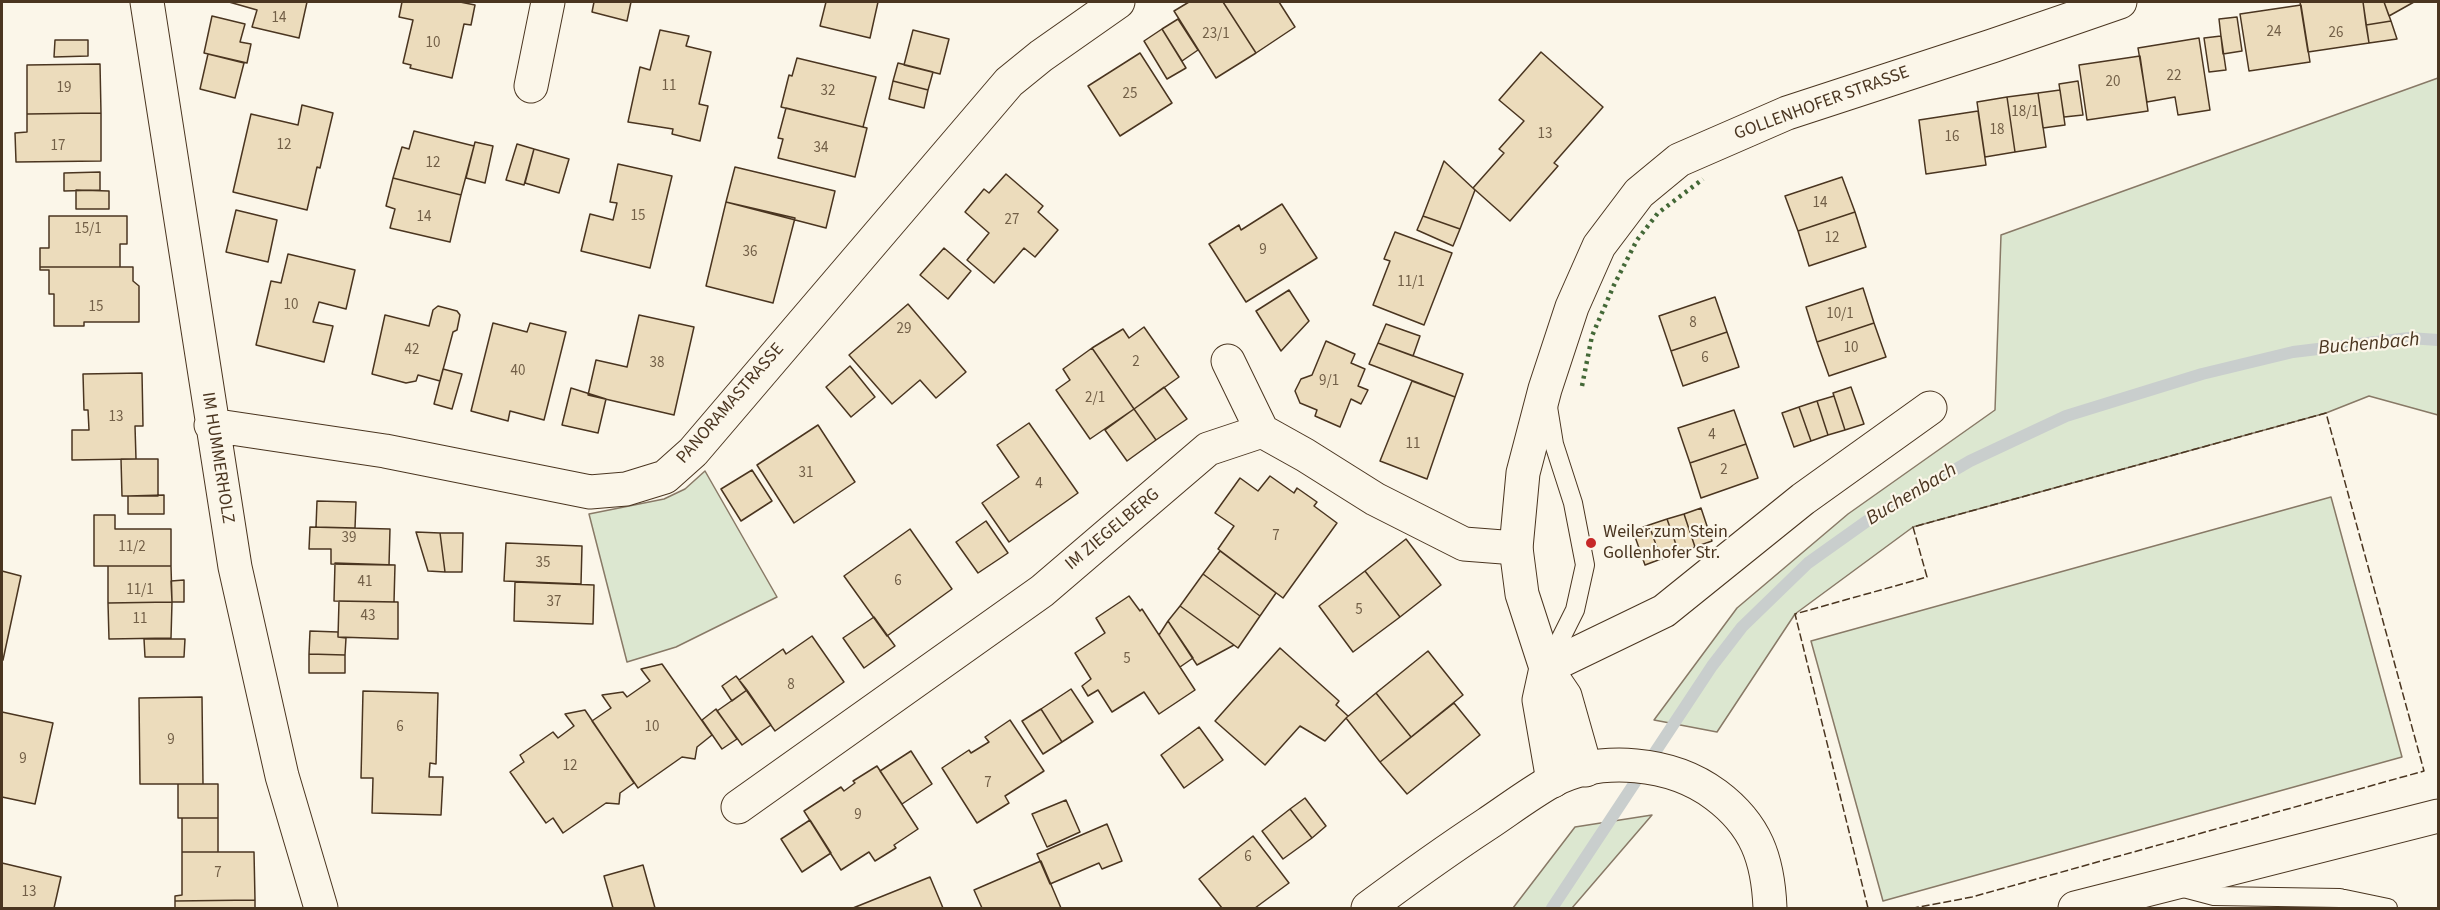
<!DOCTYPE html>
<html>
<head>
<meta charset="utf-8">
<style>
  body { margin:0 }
  #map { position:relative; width:2440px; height:910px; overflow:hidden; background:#fbf6e9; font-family:"Source Sans 3",sans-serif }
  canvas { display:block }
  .frame { position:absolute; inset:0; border:3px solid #4a3520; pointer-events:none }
</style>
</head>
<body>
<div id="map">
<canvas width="2440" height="910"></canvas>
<div class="frame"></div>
</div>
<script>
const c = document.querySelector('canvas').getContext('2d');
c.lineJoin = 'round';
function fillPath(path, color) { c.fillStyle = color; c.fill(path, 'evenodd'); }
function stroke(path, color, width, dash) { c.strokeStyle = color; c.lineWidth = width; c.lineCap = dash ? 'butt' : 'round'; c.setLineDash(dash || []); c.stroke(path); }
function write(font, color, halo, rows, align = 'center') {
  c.font = font + ' "Source Sans 3",sans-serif'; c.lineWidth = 4.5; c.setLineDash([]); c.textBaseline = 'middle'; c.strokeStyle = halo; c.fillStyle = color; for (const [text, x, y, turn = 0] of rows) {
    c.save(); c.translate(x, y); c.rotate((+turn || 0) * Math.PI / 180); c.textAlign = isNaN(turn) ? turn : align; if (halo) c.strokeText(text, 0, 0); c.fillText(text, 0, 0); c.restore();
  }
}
const green = new Path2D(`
  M2438,78V415L2369,396L2326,413L1913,527L1795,614L1717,732L1654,720L1737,608L1848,514L1995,410L2001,235Z
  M705,471L777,597L676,647L627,662L589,514L664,499L685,489Z
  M2331,497L2402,757L1883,901L1811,641Z
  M1652,815L1572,908H1513L1575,827Z`);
fillPath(green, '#dce7d0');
stroke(green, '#887966', 1.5);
stroke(new Path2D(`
  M1552,908L1712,666L1742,627L1808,563L1867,521L1970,461L2066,416L2202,374L2293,352L2409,338L2438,340`), '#c9cecd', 12);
const building = new Path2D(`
  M229,2H307L299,38L252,27L257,10Z
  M402,2H460L475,5L471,25L464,24L452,78L410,68L411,65L403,63L413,20L399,17Z
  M594,2H631L627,21L592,12Z
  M826,2H878L870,38L820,26Z
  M1189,2H1223L1256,53L1216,78L1174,11Z
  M1223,2H1279L1295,27L1256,53Z
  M2300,2H2363L2369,43L2308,52Z
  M2363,2H2384L2391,21L2366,25Z
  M2384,2H2414L2389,16Z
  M2301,5L2310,62L2249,71L2240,14Z
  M212,16L245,24L240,42L251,44L247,63L204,53Z
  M2237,17L2242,51L2223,54L2219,19Z
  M1178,19L1198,50L1182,61L1162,29Z
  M2391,21L2397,39L2369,43L2366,25Z
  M1162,29L1186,68L1167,79L1144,41Z
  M660,30L689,36L686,46L711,52L699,104L708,106L700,141L672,134L673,129L628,122L640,67L650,70Z
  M913,30L949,39L940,74L904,65Z
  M2221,36L2226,70L2209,72L2204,38Z
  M2199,38L2210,110L2178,115L2175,97L2147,102L2138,48Z
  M55,40H88V56L54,57Z
  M1541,52L1603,107L1554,163L1558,166L1510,221L1473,188L1504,153L1499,149L1524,121L1499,100Z
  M1140,53L1172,103L1120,136L1088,86Z
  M208,54L244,63L235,98L200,89Z
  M2140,56L2148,111L2087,120L2079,65Z
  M797,58L876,77L863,127L781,107L789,75L792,76Z
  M898,63L933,72L928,90L893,81Z
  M100,64L101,113L27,114V65Z
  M893,81L928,90L924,108L889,99Z
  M2078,81L2083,115L2064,117L2059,84Z
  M2060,90L2065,125L2043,128L2038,93Z
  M2038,93L2046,147L2015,152L2007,97Z
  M2007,97L2015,152L1985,157L1977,102Z
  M302,105L333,113L320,168L317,167L307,210L233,192L251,114L298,125Z
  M786,108L867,128L855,177L778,158L783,139L778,138Z
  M1978,111L1986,165L1926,174L1919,120Z
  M101,113V161L16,162L15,133L27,132V114Z
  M414,131L474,146L461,195L393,178L402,147L409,149Z
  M475,142L493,146L485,183L466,178Z
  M517,144L534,149L524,185L506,180Z
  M534,149L569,159L559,193L525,183Z
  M1444,161L1475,190L1460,229L1423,216Z
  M618,164L672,176L650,268L581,251L590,214L613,220L617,203L610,202Z
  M735,167L835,191L826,228L726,202Z
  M100,172V190L64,191V173Z
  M1006,174L1043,206L1038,212L1058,230L1035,257L1024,248L994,283L967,260L989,233L965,212L984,189L989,193Z
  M1842,177L1855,212L1798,231L1785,196Z
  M393,178L461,195L450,242L390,228L395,209L386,206Z
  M76,190L109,191V209H76Z
  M726,202L795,218L773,303L706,286Z
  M1282,204L1317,258L1246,302L1209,244L1239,225L1241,230Z
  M236,210L277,220L268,262L226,252Z
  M1855,212L1866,247L1809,266L1798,231Z
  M49,216H127V244H120V267H40V248H49Z
  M1423,216L1460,229L1453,246L1417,230Z
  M1395,232L1452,253L1424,325L1373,305L1390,261L1384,259Z
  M944,248L971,271L948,299L920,275Z
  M288,254L355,270L346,309L319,302L313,322L333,326L324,362L256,345L271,281L281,283Z
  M40,267H133V281L139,286V322H84V326H54V294H49V270H40Z
  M1863,288L1874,323L1817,342L1806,307Z
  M1289,290L1309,321L1281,351L1256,311Z
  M1715,297L1727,332L1671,351L1659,316Z
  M908,304L966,372L936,398L920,380L892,404L849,355Z
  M438,306L457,311L460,315L457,330L453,332L440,381L418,375L416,381L406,383L372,374L385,315L429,326L433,310Z
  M639,315L694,327L674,415L588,395L596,360L627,367Z
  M493,323L527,332L530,323L566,332L544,420L510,411L508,421L471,411Z
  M1874,323L1886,357L1829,376L1817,342Z
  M1386,324L1420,336L1413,356L1378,343Z
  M1144,327L1179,377L1134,409L1092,348L1123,329L1129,338Z
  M1727,332L1739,367L1683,386L1671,351Z
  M1326,341L1355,354L1351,363L1365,369L1358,386L1368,390L1361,404L1351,399L1340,427L1315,416L1317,410L1300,403L1295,391L1301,379L1312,375Z
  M1378,343L1463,374L1455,397L1369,364Z
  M1092,348L1134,409L1090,439L1056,390L1070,380L1063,369Z
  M850,366L875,397L851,417L826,387Z
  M443,369L462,374L452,409L434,404Z
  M142,373L143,426H135L136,459L72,460V430H89L88,410H84L83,374Z
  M1412,381L1455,397L1427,479L1380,461Z
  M1164,387L1187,419L1156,440L1134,409Z
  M1851,387L1864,424L1845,430L1833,393Z
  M571,388L606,399L598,433L562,425Z
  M1834,396L1845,430L1828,435L1817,401Z
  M1817,401L1828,435L1811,441L1799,407Z
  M1799,407L1811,441L1794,447L1782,413Z
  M1134,409L1156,440L1127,461L1105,430Z
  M1734,410L1746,444L1690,463L1678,428Z
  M1029,423L1078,493L1009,542L982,503L1019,477L997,445Z
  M818,425L855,482L794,523L757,465Z
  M1746,444L1758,478L1701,498L1690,463Z
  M121,459H158V496H122Z
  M752,470L772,501L741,521L721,489Z
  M1270,476L1294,493L1297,488L1317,502L1314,506L1337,523L1283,598L1218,549L1234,526L1215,513L1240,478L1258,491Z
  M164,495V514H128V496Z
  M317,501L356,502L355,528L316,527Z
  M1701,508L1712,541L1695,547L1684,514Z
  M1684,514L1695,547L1679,553L1667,519Z
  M94,515H115V529H171V566H94Z
  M1667,519L1679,553L1661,559L1649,525Z
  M986,521L1008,553L978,573L956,542Z
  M1649,525L1661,559L1645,565L1633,531Z
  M310,527L390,529L389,565L331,564V549H309Z
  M910,529L952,589L887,636L844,576Z
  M416,532L440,533L445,572L428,571Z
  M440,533H463L462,572H445Z
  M1406,539L1441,585L1400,617L1365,571Z
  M506,543L582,546L581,584L504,581Z
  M1220,551L1276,593L1260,616L1203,574Z
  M335,563L395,565L394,602L334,601Z
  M108,566H171L172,602L108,603Z
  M2,571L21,576L3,660L2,659Z
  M1365,571L1400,617L1353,652L1319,606Z
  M1203,574L1260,616L1238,648L1180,606Z
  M184,580V602H172L171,581Z
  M515,582L594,585L593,624L514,621Z
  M1129,596L1140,611L1142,609L1195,690L1159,714L1144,692L1112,712L1098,690L1088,696L1082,686L1091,679L1075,653L1105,633L1096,618Z
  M339,601L398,602V639L338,637Z
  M172,602L171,638L109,639L108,603Z
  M1180,606L1234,645L1197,665L1168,621Z
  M874,617L895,646L864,668L843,638Z
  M1168,621L1193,658L1180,667L1159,635Z
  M310,631L338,632V637L346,638L345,655L309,654Z
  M812,636L844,682L775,731L739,680L783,649L786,654Z
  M144,639H185L184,657H145Z
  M1280,648L1339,701L1336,705L1348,716L1325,741L1300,726L1265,765L1215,721Z
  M1428,651L1463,695L1411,737L1376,693Z
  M309,654L345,655V673H309Z
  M662,664L712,735L697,747L695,759L682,757L638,788L592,721L611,708L602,695L623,692L627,697L650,681L641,669Z
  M736,676L747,690L732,701L722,686Z
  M1071,689L1093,722L1062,742L1041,709Z
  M747,690L771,725L742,745L717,711Z
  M363,691L438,693L436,764L430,763L429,777H443L441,815L372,813L373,778H361Z
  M1376,693L1411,737L1380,762L1346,718Z
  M202,697L203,784H140L139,698Z
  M1454,703L1480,735L1407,794L1380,762Z
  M716,709L737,739L722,749L702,720Z
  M1041,709L1062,742L1043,754L1022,721Z
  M585,710L634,783L620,793L619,804L606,803L563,833L553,818L546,823L510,772L524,762L520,755L553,732L558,738L574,726L565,714Z
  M2,712L53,723L35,804L2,797Z
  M1010,720L1044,771L1005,796L1009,803L977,823L942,768L969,750L971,753L989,742L985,737Z
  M1199,727L1223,760L1184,788L1161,755Z
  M911,751L932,784L902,804L880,771Z
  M877,766L918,829L894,845L896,848L875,861L869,852L841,870L804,811L841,787L844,791L855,783L853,781Z
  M178,784H218V818H178Z
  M1305,798L1326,826L1312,838L1290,809Z
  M1066,800L1080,832L1047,847L1032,814Z
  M1290,809L1312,838L1283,859L1262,831Z
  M182,818H218V852H182Z
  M810,820L831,853L802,872L781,839Z
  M1107,824L1122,861L1102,869L1099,863L1050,884L1037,854Z
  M1253,836L1289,883L1255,908H1222L1199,879Z
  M182,852H254L255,900L175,901V896L182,895Z
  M1041,861L1061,908H982L974,890Z
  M2,863L61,877L54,908H2Z
  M643,865L655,908H613L604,876Z
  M930,877L943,908H853Z
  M255,900V908H175V901Z`);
fillPath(building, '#ecdcbc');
stroke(building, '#4a3520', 1.5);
const service = new Path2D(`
  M1548,407L1554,444L1573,503L1585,565L1575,610L1548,664
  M2180,887L2214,896L2340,898L2342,908
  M2340,898L2388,908`);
const minor = new Path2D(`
  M147,2L235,567L282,776L321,908
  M531,86L548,2
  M1228,361L1262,431
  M211,425L385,451L590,492L626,489L665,477L693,452L1009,82L1041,56L1118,2
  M1546,668L1664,611L1803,499L1930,408
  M738,807L1042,591L1208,449L1262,431L1305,455L1375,499L1464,544L1516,548
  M2075,908L2438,816`);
const tertiary = new Path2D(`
  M1546,668L1539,700L1553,781
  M1586,770L1565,696L1546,668L1522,594L1516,548L1523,473L1545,389L1572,307L1599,246L1639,193L1679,160L1787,113L1992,46L2120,2`);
const secondary = new Path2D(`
  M1368,908C1407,879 1446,851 1487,824C1508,810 1529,794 1552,781C1601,755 1672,762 1716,795C1756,825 1768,859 1770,908`);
stroke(service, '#4a3520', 20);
stroke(minor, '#4a3520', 35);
stroke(tertiary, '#4a3520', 35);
stroke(secondary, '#4a3520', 35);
stroke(service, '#fbf6e9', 18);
stroke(minor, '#fbf6e9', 33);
stroke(tertiary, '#fbf6e9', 33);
stroke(secondary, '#fbf6e9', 33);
stroke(new Path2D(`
  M1582,386L1592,336L1614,285L1637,240L1658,213L1703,179`), '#436837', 4.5, [3, 4.5]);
stroke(new Path2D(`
  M1868,908L1795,614L1927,577L1913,527L2326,413L2424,771L1972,897L1914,908`), '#4a3520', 1.5, [8, 3]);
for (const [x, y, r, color] of [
  [1591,543,6,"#c62828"]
]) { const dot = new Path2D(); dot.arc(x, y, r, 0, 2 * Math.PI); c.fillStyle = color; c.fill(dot); stroke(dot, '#fbf6e9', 2); }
write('15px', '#725f47', null, [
  ["14",279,19],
  ["24",2274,33],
  ["26",2336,34],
  ["23/1",1216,35],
  ["10",433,44],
  ["22",2174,77],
  ["20",2113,83],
  ["11",669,87],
  ["19",64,89],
  ["32",828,92],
  ["25",1130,95],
  ["18/1",2025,113],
  ["18",1997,131],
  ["13",1545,135],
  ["16",1952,138],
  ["12",284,146],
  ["17",58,147],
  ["34",821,149],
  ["12",433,164],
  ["14",1820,204],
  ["15",638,217],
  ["14",424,218],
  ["27",1012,221],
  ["15/1",88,230],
  ["12",1832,239],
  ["9",1263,251],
  ["36",750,253],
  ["11/1",1411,283],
  ["10",291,306],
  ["15",96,308],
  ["10/1",1840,315],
  ["8",1693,324],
  ["29",904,330],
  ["10",1851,349],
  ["42",412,351],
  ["6",1705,359],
  ["2",1136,363],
  ["38",657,364],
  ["40",518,372],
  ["9/1",1329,382],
  ["2/1",1095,399],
  ["13",116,418],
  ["4",1712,436],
  ["11",1413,445],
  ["2",1724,471],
  ["31",806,474],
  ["4",1039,485],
  ["7",1276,537],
  ["39",349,539],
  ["11/2",132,548],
  ["35",543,564],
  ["6",898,582],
  ["41",365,583],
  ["11/1",140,591],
  ["37",554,603],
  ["5",1359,611],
  ["43",368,617],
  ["11",140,620],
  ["5",1127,660],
  ["8",791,686],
  ["6",400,728],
  ["10",652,728],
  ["9",171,741],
  ["9",23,760],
  ["12",570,767],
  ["7",988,784],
  ["9",858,816],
  ["6",1248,858],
  ["7",218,874],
  ["13",29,893]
]);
write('18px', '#4a3520', '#fbf6e9', [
  ["GOLLENHOFER STRASSE",1822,104,-20],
  ["PANORAMASTRASSE",731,404,-49],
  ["IM HUMMERHOLZ",217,458,81],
  ["IM ZIEGELBERG",1113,530,-40]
]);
write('18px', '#4a3520', '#fbf6e9', [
  ["Weiler zum Stein",1603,533],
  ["Gollenhofer Str.",1603,554]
], 'left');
write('italic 20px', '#4a3520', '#fbf6e9', [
  ["Buchenbach",2369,345,-5],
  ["Buchenbach",1912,495,-31]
]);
</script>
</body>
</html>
